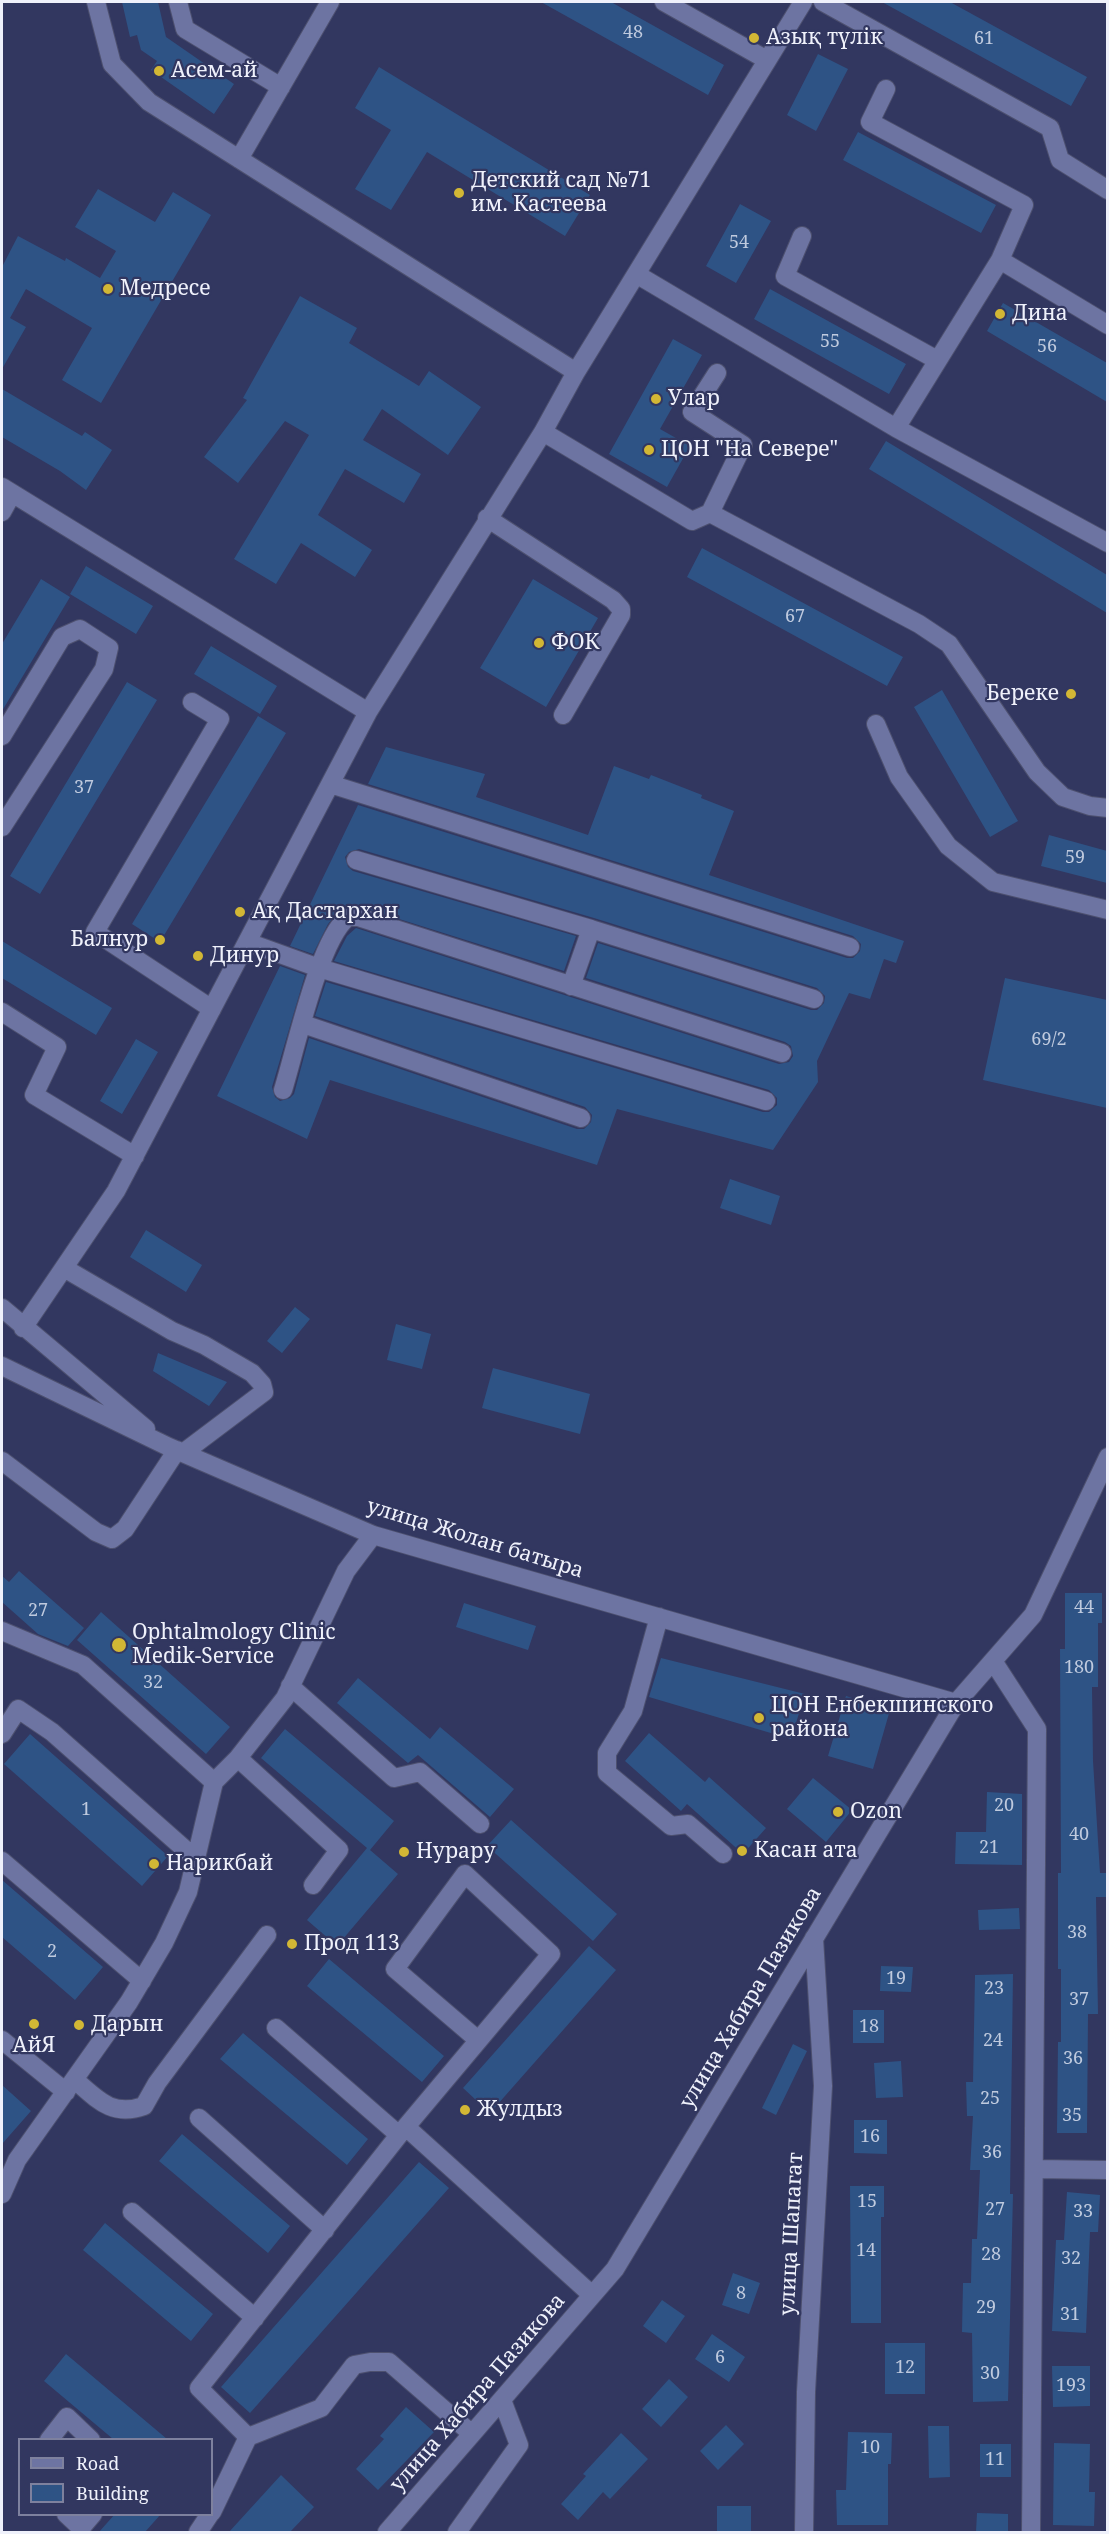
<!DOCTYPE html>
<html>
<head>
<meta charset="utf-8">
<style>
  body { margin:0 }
  #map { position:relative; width:1109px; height:2534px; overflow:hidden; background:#323760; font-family:"Noto Serif",serif }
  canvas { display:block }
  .frame { position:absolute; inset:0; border:3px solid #eff1fb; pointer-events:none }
  .legend { position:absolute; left:18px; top:2438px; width:195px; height:78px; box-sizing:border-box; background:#323760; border:2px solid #7e819e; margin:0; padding:8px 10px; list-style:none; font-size:18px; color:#eff1fb }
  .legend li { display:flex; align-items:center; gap:12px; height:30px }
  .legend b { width:30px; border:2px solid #7e819e }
</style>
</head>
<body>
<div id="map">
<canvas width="1109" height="2534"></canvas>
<div class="frame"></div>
<ul class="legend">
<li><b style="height:8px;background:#6d74a2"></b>Road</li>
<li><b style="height:16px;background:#2e5385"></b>Building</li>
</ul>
</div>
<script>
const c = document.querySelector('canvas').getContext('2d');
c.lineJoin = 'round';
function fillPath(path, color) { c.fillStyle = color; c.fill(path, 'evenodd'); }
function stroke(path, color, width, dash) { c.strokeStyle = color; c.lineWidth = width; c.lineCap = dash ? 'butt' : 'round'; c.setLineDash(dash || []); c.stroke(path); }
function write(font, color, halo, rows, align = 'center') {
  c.font = font + ' "Noto Serif",serif'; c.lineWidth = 4.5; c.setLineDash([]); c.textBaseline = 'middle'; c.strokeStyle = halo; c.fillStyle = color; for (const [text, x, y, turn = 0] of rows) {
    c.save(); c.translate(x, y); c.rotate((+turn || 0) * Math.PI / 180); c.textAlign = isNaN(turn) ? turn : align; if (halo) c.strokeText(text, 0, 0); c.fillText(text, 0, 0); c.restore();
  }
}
fillPath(new Path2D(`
  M122,2H158L166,37L234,84L214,114L151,70L157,61L141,50L137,35L130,37Z
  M541,2H611L724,65L708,95Z
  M882,2H950L1087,77L1071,106Z
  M818,54L848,69L816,131L787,115Z
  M379,67L590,195L565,236L427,152L391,210L355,189L391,130L355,108Z
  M858,132L996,205L981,233L843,160Z
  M98,189L155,222L173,192L211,215L101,403L62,380L92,328L26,289L10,318L26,327L2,369V267L18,236L65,261L66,258L100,278L116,251L75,227Z
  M740,204L771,221L736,283L706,266Z
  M770,289L906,364L889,394L754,319Z
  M300,296L357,328L349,343L419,386L429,371L481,407L448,455L382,409L363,440L421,474L404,503L345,469L318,515L372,550L355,577L301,543L276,584L234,559L309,435L285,421L238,483L204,457L247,400L243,398Z
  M1003,303L1107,363V402L987,331Z
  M673,339L702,355L660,429L690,446L667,487L609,454Z
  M2,389L82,436L85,432L112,450L86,490L60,471L2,437Z
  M886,441L1107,575V613L869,469Z
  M702,548L903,657L887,686L687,577Z
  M86,566L153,606L136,634L70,594Z
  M41,579L70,597L2,711V644Z
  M533,579L598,618L546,707L480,668Z
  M211,646L277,686L260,714L194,674Z
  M127,682L157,700L40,894L10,876Z
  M942,690L1018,821L990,837L914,707Z
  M258,716L286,733L160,942L132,924Z
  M386,747L485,774L476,797L588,835L614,766L649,779L651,775L702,795L701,798L734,811L709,875L904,941L896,963L884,959L870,999L849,993L817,1061L818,1082L773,1150L617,1109L597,1165L330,1080L307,1139L217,1096L280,966L305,975L272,1087L275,1097L280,1101L290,1098L294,1094L309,1038L577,1129H584L591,1122L592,1115L585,1107L315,1016L326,982L763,1112H769L777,1105V1098L769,1090L334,961L347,936L356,928L779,1064L789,1062L793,1056L791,1046L785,1042L586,978L598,943L811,1010H817L824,1003L825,996L817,988L594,918L359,849L349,852L345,857L348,867L353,871L576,936L564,971L358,906H348L340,910L328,924L313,954L290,946L358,805L847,958H853L860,951L861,944L853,936L368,784Z
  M1049,835L1107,851V883L1041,866Z
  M2,941L112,1008L96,1035L2,978Z
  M1005,978L1107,1000V1108L983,1080Z
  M136,1039L158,1052L122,1114L100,1101Z
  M730,1179L780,1196L771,1225L720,1208Z
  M146,1230L202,1265L186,1292L130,1257Z
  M295,1307L310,1319L282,1353L267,1341Z
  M396,1324L431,1334L422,1369L387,1360Z
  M158,1353L227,1382L209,1406L153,1371Z
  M493,1368L590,1394L580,1434L482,1408Z
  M19,1571L84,1628L68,1646L38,1634L2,1602V1576L9,1582Z
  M1065,1593H1102V1623H1098V1687H1092L1093,1761L1100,1873H1107V1897H1096L1098,2014H1088L1087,2133H1057L1058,2042H1061V1969H1058V1873H1061L1060,1649H1065Z
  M464,1603L536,1626L528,1650L456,1627Z
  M101,1612L230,1727L206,1754L77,1640Z
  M661,1658L805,1694L791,1739L649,1697Z
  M358,1678L430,1739L440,1727L514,1789L490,1817L418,1755L408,1763L337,1703Z
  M846,1696L890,1710L873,1769L828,1756Z
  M285,1729L394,1821L370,1850L398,1874L337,1946L307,1920L367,1848L261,1758Z
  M649,1733L705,1782L709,1777L766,1828L743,1854L687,1804L681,1811L625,1761Z
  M30,1734L168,1856L142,1886L4,1764Z
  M813,1778L852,1810L826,1842L787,1809Z
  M987,1792L1022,1794V1865L955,1864L956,1832H986Z
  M511,1820L617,1914L593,1941L487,1846Z
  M2,1880L103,1967L75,2000L2,1937Z
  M1019,1908L1020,1929L979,1930L978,1910Z
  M589,1946L616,1970L490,2113L463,2088Z
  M329,1959L444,2056L422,2082L307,1986Z
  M881,1966L913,1967L911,1992L880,1991Z
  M1013,1974L1010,2194H1013L1008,2401L973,2402L972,2333L962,2332L963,2283H971L972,2239H977L980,2170H970L973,2116H967L966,2082H973L975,1975Z
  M853,2010H884V2043H853Z
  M243,2033L368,2139L347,2165L220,2059Z
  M793,2044L807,2051L776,2115L762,2108Z
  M901,2061L903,2097L876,2098L874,2063Z
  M2,2085L31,2111L2,2144Z
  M854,2120H887V2154L854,2153Z
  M182,2134L290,2226L268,2253L159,2161Z
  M419,2162L449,2188L250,2413L221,2387Z
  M850,2186H884V2217H881V2323H851Z
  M1067,2192L1100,2195L1098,2232H1090L1086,2333L1052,2331L1056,2240H1064Z
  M105,2223L213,2314L191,2341L83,2250Z
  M733,2273L760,2283L749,2314L722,2305Z
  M662,2300L685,2316L666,2343L643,2326Z
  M712,2334L745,2357L729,2382L695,2359Z
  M885,2343H925V2394H885Z
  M66,2354L167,2439H113L44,2381Z
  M1052,2366H1090V2406L1053,2407Z
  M669,2379L688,2397L661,2427L642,2409Z
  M406,2407L434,2432L378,2490L356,2469L384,2439L380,2436Z
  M726,2425L744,2444L718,2470L700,2451Z
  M928,2426H949L950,2477L929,2478Z
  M848,2432L892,2433L891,2464H888V2525H837L836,2490H846Z
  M621,2433L648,2459L610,2499L603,2492L578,2520L561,2504L586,2476L583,2474Z
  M1054,2443L1090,2444L1089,2492H1095L1094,2526L1053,2525Z
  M980,2444H1011V2477H980Z
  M281,2475L314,2507L290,2532H229Z
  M717,2506H751V2532H717Z
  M977,2513L1008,2514V2532H976Z
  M115,2514H161L145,2532H99Z`), '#2e5385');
const minor = new Path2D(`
  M96,2L112,64L149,102L576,372
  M178,2L185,29L281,87
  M664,2L767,60
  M823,2L1050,128L1060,160L1108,190
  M886,89L870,122L1024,205L1000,260L896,428
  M239,159L330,2
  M802,236L785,276L937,360
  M1000,260L1108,325
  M636,274L896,428L1108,543
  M543,432L692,521L710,513L919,624L949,644L1037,772L1063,797L1090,806L1108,808
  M2,487L368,712
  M2,512L12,494
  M710,513L743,445L692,412L717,373
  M487,518L613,600L621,609V615L563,715
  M192,702L220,719L95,932L212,1009
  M876,724L899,777L948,846L993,882L1108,910
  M2,736L62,637L80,629L109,648L104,669L2,827
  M330,784L850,947
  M356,860L591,929L571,986
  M591,929L814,999
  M247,942L319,968L766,1101
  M2,1012L57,1047L34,1095L135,1156
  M303,1024L581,1118
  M283,1090C295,1052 319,939 348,917H358L782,1053
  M64,1268L172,1331L204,1345L252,1373L262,1384L264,1392L183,1453
  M2,1308L146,1429
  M23,1328L116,1191L368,712L543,432L576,372L803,2
  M2,1366L169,1447L373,1535L956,1703
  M2,1461L96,1532L112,1539L125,1529L177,1450
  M659,1617L633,1711L607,1753V1773L671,1826L688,1824L723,1854
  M2,1631L83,1665L214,1782
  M993,1661L1037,1729L1031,2532
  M290,1686L394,1778L420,1772L480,1824
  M2,1734L18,1709L52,1732L197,1860
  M238,1758L339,1850L313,1885
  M2,1861L142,1981
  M276,2028L399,2135
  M2,2040L66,2092
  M75,2080C98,2100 112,2117 144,2106L157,2083L267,1935
  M199,2118L325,2230
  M406,2127L592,2295
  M1034,2169L1108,2170
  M2,2194L17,2160L129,2002L164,1943L188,1892L214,1782L238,1758L285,1698L346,1571L373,1535
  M132,2212L255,2318
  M248,2437L199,2388L399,2135L551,1954L465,1874L395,1969L478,2040
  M49,2440L67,2417L91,2440
  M212,2512L248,2437L321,2408L354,2365L370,2362H389L472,2434
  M66,2514L81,2528
  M81,2532V2528L93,2514
  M198,2532L210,2514
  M387,2532L615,2269L956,1703L1033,1615L1108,1457
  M457,2532L519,2445L502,2400
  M804,2532L806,2392L823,2086L814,1938`);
stroke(minor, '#4d506f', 20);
stroke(minor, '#6d74a2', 18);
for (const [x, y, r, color] of [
  [754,38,6,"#d2b735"],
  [159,71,6,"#d2b735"],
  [459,193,6,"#d2b735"],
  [108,289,6,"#d2b735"],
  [1000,314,6,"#d2b735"],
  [656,399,6,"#d2b735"],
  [649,450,6,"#d2b735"],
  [539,643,6,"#d2b735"],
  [1071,694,6,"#d2b735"],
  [240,912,6,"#d2b735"],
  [160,940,6,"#d2b735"],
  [198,956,6,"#d2b735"],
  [119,1645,8,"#d2b735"],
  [759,1718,6,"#d2b735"],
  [838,1812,6,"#d2b735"],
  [742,1851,6,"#d2b735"],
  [404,1852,6,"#d2b735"],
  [154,1864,6,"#d2b735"],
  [292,1944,6,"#d2b735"],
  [34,2024,6,"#d2b735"],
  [79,2025,6,"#d2b735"],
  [465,2110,6,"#d2b735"]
]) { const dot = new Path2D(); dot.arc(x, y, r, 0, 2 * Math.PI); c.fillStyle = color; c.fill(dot); stroke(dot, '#323760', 2); }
write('18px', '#bfcade', null, [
  ["48",633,33],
  ["61",984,39],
  ["54",739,243],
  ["55",830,342],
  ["56",1047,347],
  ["67",795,617],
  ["37",84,788],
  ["59",1075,858],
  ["69/2",1049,1040],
  ["44",1084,1608],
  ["27",38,1611],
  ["180",1079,1668],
  ["32",153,1683],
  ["20",1004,1806],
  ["1",86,1810],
  ["40",1079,1835],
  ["21",989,1848],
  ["38",1077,1933],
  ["2",52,1952],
  ["19",896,1979],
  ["23",994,1989],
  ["37",1079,2000],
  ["18",869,2027],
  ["24",993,2041],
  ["36",1073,2059],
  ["25",990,2099],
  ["35",1072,2116],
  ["16",870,2137],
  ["36",992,2153],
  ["15",867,2202],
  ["27",995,2210],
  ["33",1083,2212],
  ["14",866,2251],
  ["28",991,2255],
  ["32",1071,2259],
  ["8",741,2294],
  ["29",986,2308],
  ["31",1070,2315],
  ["6",720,2358],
  ["12",905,2368],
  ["30",990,2374],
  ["193",1071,2386],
  ["10",870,2448],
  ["11",995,2460]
]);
write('21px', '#eff1fb', '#323760', [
  ["Азық түлік",766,38],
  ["Асем-ай",171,71],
  ["Детский сад №71",471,181],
  ["им. Кастеева",471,205],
  ["Медресе",120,289],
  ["Дина",1012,314],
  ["Улар",668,399],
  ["ЦОН \"На Севере\"",661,450],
  ["ФОК",551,643],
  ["Береке",1059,694,"right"],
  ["Ақ Дастархан",252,912],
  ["Балнур",148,940,"right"],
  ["Динур",210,956],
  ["Ophtalmology Clinic",132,1633],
  ["Medik-Service",132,1657],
  ["ЦОН Енбекшинского",771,1706],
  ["района",771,1730],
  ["Ozon",850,1812],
  ["Касан ата",754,1851],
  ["Нурару",416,1852],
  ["Нарикбай",166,1864],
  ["Прод 113",304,1944],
  ["Дарын",91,2025],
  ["АйЯ",34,2046,"center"],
  ["Жулдыз",477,2110]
], 'left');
write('21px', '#eff1fb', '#323760', [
  ["улица Жолан батыра",475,1539,17],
  ["улица Хабира Пазикова",751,1998,-59],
  ["улица Шапагат",792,2234,-87],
  ["улица Хабира Пазикова",478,2393,-49]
]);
</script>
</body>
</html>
